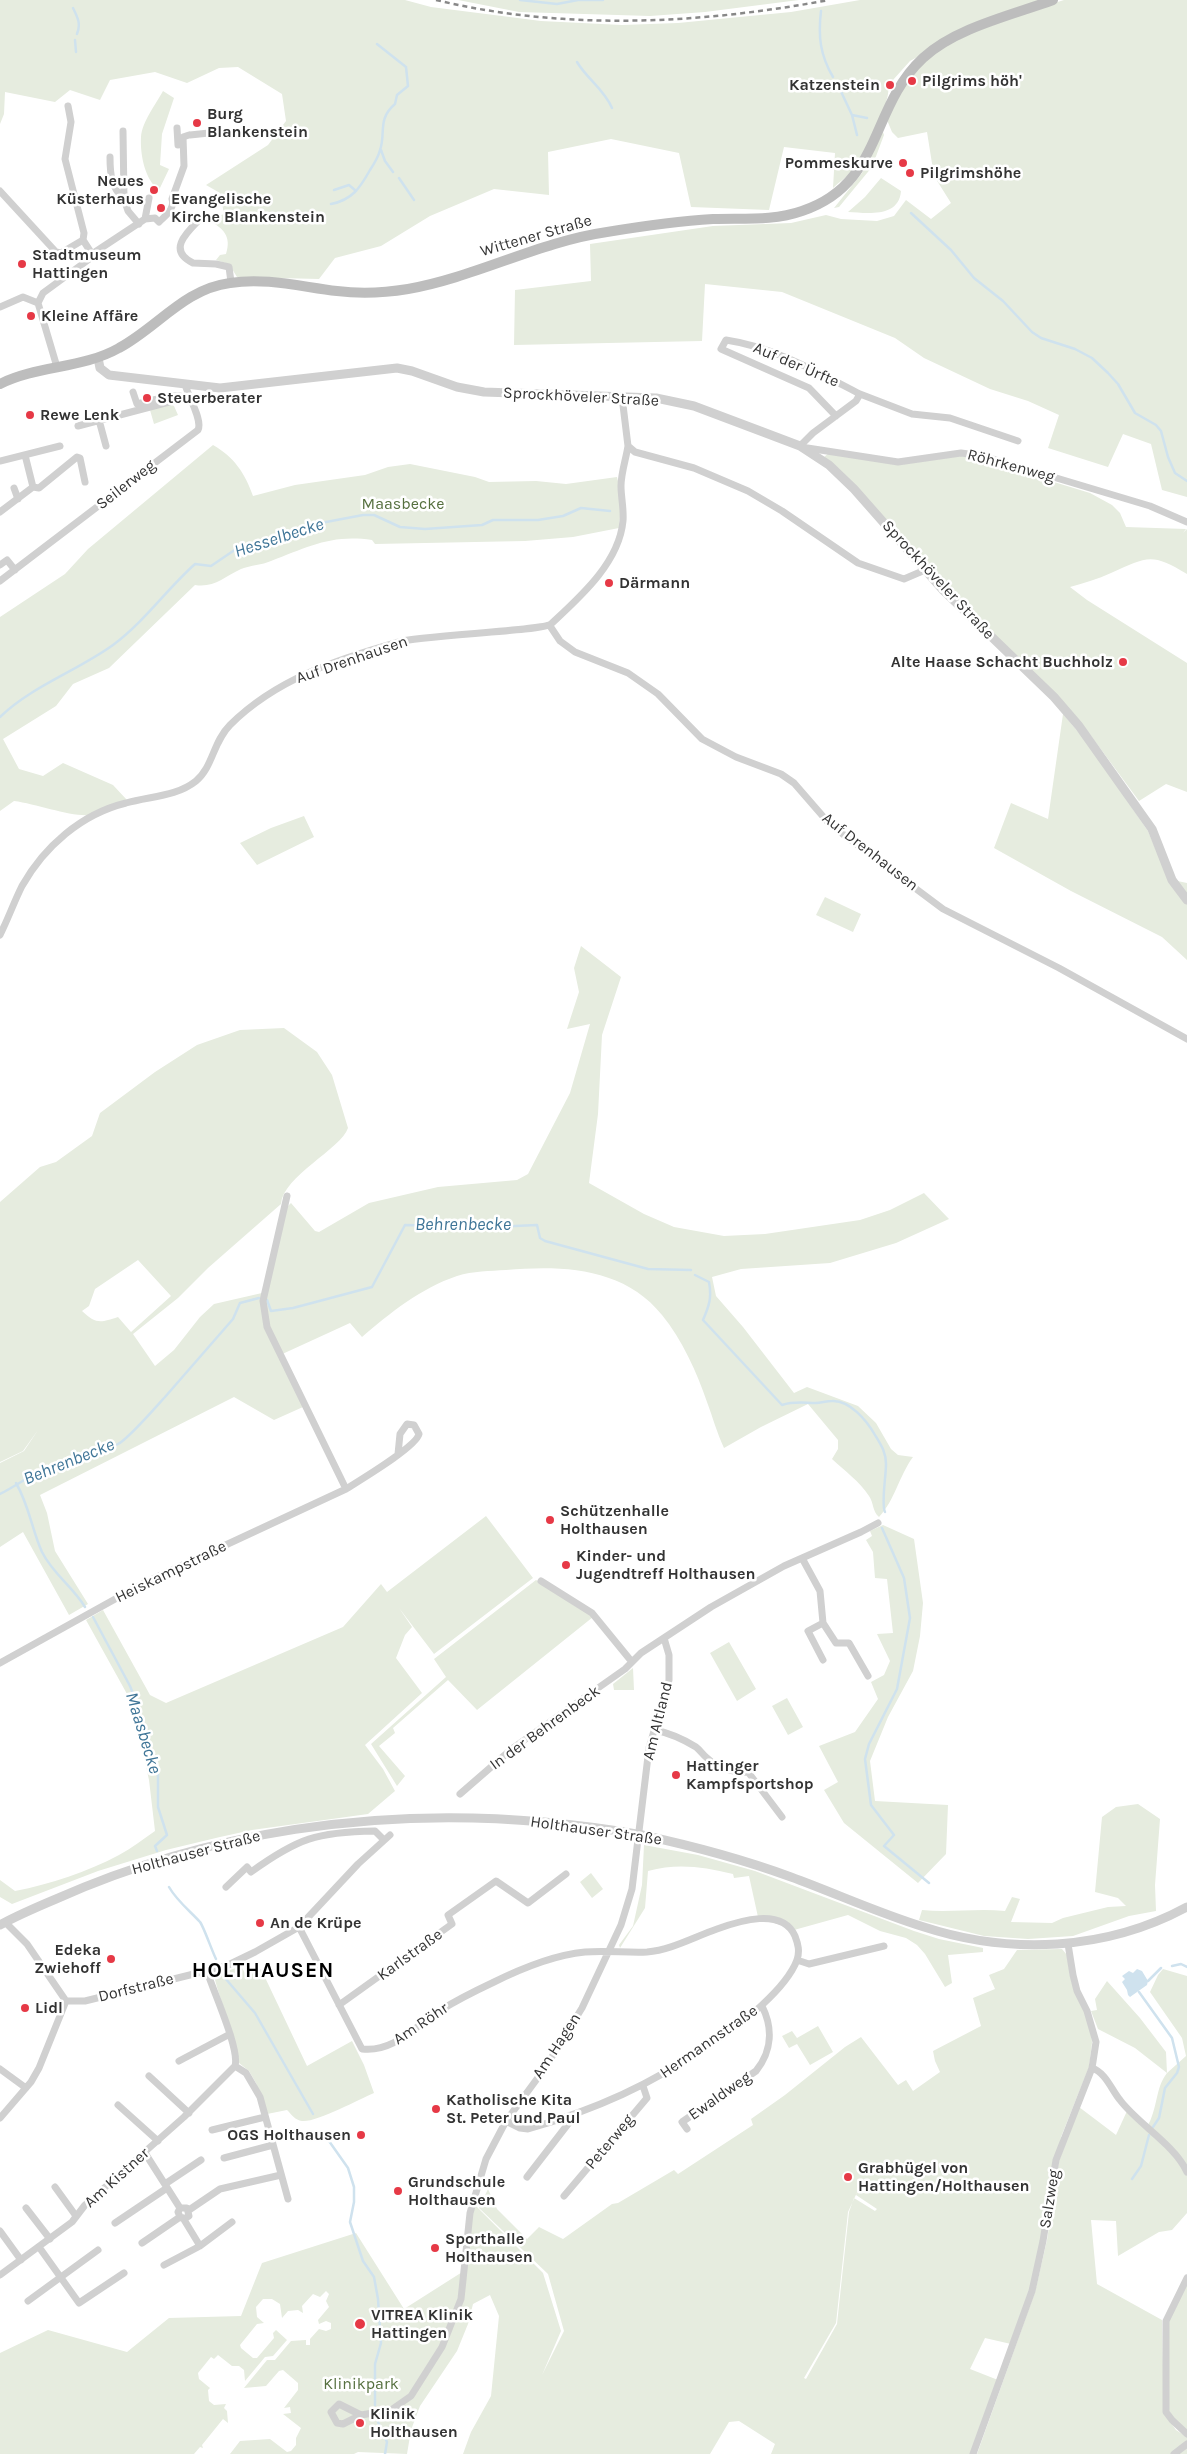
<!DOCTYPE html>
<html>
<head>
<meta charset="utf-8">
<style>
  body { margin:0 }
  canvas { display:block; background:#fff }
</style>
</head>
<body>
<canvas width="1187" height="2454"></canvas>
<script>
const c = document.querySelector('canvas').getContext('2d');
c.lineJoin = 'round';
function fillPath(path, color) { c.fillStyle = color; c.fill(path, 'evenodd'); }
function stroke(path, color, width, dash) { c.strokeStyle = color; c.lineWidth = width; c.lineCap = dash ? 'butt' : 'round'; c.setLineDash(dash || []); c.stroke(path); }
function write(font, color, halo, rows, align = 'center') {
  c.font = font + ' Karla,sans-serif'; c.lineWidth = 5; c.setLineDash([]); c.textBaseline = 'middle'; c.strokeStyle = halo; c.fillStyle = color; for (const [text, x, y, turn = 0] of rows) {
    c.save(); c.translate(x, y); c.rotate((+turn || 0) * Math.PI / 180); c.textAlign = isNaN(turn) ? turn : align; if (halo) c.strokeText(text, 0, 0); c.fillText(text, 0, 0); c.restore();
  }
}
fillPath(new Path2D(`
  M0,0H405L431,7L541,21L622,25L678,23L791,12L860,0H1041L921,55L910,61L893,80L890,79L887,83C896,96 861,159 851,172C846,178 839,182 833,188L835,153L784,147L769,210L691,207L679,153L611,139L548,152L549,195L494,189L430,216L381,246L335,258L319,279L237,277L229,264L216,260L220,255L226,254C232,236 223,228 208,220L224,214L220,193L206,185L268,145L286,121L282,94L238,67L219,68L187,83L155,72L110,80L100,100L70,90L55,102L5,92L4,114L0,124Z
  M458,0H799L705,12L650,16L519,12Z
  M1064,0H1187V497L1162,490L1151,444L1123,434L1108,467L1048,448L1059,415L1028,401L990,389L924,358L895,338L782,292L705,284L702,341L514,345L515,290L591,281L590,244L713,226L791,223L826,215L841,219L877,221L894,216L906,200L931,219L951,203L934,176L927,132L898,138L892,132L887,120C894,104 902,87 913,73C944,36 1019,14 1064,0Z
  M163,91L174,98L162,134L160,165L169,169L159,190C145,180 140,155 141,137C142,122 156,104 163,91Z
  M883,132L884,135L872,167L839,207L834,208L862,173Z
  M881,178L901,191C899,218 867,213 848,212L865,197Z
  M171,404L174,406L178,415L154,424L150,410Z
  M213,445C234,457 245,473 253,496L295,485L365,475L388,467L410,464L475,477L489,482L536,481L566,484L617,477L618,481L623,480L619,528L573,537L525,541L375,544L372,540C331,534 308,547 271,561C262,565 251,565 241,569C224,577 214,588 195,585L109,668L73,684L56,706L3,739L19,769L43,776L63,763L113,785L127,800C116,804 102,814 90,815C71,817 37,804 14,801L0,811V617L65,574L88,549Z
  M829,453L898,465L961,456L995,464L1090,493L1112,505L1120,513L1126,527L1186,529L1183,533L1187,529V574C1151,552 1147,557 1111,573C1098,579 1084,583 1070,587L1087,600L1187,663V792L1166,784L1139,801L1083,725L958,600L824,457Z
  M1063,714L1085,740L1148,831L1168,879L1187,883V960L1162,937L1071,891L994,848L1011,803L1048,819Z
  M304,816L314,837L257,865L240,843L271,828Z
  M825,897L861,914L853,932L816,915Z
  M581,946L621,977L602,1035L598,1114L589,1183L644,1214L674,1227L724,1236L765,1234L860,1220L890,1210L924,1193L949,1219L896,1243L830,1263L741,1269L712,1277L716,1296L743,1327L794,1393L807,1387L858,1406L876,1423L891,1449L898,1455L913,1457C899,1476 895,1500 879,1517C872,1511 874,1503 869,1496C859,1481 845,1471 832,1459L838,1449V1440L808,1404L761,1427L724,1448C717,1433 713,1418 707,1402C697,1373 682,1339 662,1315C624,1267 561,1265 506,1270C490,1271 473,1271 457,1276C421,1288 390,1313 362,1337L350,1323L278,1356L303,1407L274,1420L234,1397L40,1495L47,1513L55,1551L88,1604L69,1615L23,1532L0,1547V1463L24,1451L38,1430L23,1451L0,1462V1202L40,1167L56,1162L92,1136L100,1113L155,1072L197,1045L240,1030L284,1028L317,1052L332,1075L348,1128C341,1149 283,1176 281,1204L208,1268L178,1298L133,1334L155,1366L174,1350L200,1317L214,1304L262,1293L274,1264L287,1207L291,1203L315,1231L319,1232L369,1203L438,1187L517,1180L528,1174L570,1093L590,1024L567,1029L579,992L574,968ZM138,1260L171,1296L131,1332L118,1317C100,1323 96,1324 82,1311L89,1306L95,1289Z
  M486,1516L533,1578L434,1654L399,1608L412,1627L405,1635L396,1658L422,1693L365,1745L383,1769L395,1791L368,1814L252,1830L220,1837L166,1850L98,1871L12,1904L0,1897V1880L15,1891C51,1884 87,1872 119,1855C132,1848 143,1839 155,1831L149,1780L132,1703L86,1620L103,1610L150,1695L166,1703L343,1627L381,1584L387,1592Z
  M883,1525L914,1539L923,1603L920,1636L913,1671L888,1717L870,1761L875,1801L948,1805L946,1854L918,1883L844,1823L824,1790L838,1782L819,1746L855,1732L878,1699L871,1682L884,1675L890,1661L877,1634L893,1633L887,1579L875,1578L873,1552L866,1540L872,1536L870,1531Z
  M536,1580L593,1617L477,1710L448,1680L393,1728L395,1733L379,1746L405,1776L397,1786L371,1744L446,1677L434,1659Z
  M729,1642L756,1689L737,1701L710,1653Z
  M633,1668L634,1690H614L613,1684Z
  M787,1698L803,1727L788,1735L772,1706Z
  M1138,1804L1160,1819L1155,1885L1156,1911L1129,1916L1073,1936L1028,1939L984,1936L919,1920L922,1910C949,1913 977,1908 1005,1911L1012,1897L1020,1899L1011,1922L1052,1923L1063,1918L1108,1907L1126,1906L1118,1898L1095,1892L1102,1817L1116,1807Z
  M644,1845L698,1855L755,1871L914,1931L939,1939L983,1948V1952L948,1955L952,1983L945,1987L925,1954L917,1945L906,1938L880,1931L848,1915L794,1930L758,1917L749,1876L734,1878L733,1874C703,1867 678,1863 648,1871L645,1908L620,1948L619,1945L633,1926L642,1885Z
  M591,1873L603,1889L592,1898L580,1882Z
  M1062,1949L1067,1955L1070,1976L1091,2028L1092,2043L1089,2067L1061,2137L1034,2275L1011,2344L985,2338L970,2369L998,2380L972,2454H771L775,2444L739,2421L729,2422L710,2454H463L471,2432L491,2396L499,2316L490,2295L473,2304L468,2324L457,2351L420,2406L411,2430L407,2454L358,2452L354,2454H230L240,2441L270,2439L287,2452L291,2451L296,2445V2438L301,2428L283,2414L291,2413L290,2407L284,2408L298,2390V2383L283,2370L279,2371L266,2386L244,2388L267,2360H275L291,2341L306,2340V2345H310V2339L319,2329L326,2331L331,2329V2323L326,2321L319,2324L318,2320L329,2307L326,2301L329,2294L326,2291L320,2297L313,2294L302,2306L303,2313L298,2310L288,2311L282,2318L280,2304L272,2299H263L256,2307L257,2317L264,2323L257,2324L240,2345L241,2348L253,2358H257L274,2338L273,2333L276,2330L287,2340L273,2356L265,2357L245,2381L244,2370L239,2366H232L218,2355L214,2359L211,2357L198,2373L199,2379L210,2388L208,2390L209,2401L214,2405L226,2404L224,2408L227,2411L228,2423L223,2419L202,2445L203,2448L200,2447L194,2454H0V2353L48,2330L127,2352L169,2318L241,2316L262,2263L356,2233L404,2309L467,2269L468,2224L475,2205L543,2273L561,2331L542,2375L564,2331L548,2274L479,2208L488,2189L497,2209L527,2239L539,2227L563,2239L612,2204L618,2203L674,2170L678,2174L753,2125L751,2119L785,2095L845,2047L861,2037L898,2085L906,2080L913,2091L940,2072L935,2061L933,2051L981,2026L973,1998L995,1989L989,1975L1004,1969L1017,1950ZM866,2173L856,2195L877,2209L875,2211L854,2198L849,2212L837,2324L806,2379L804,2378L836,2323L848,2212Z
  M241,1966L246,1975L261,1969L307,2066L352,2041L364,2065L374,2093C360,2099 315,2123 302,2121C295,2120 292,2115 287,2110L267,2114L256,2083L249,2071L239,2063C236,2033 221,2006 214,1976Z
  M1163,1969L1187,1976V2169L1147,2127C1158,2109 1155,2088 1167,2073L1135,2048L1098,2029L1091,2011L1097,2010L1095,1999L1107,1981L1140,2018L1166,2052L1167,2073L1186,2056L1182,2038L1150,1992L1158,1975Z
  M818,2026L833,2052L810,2065L797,2044L789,2048L782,2036L792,2031L797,2038Z
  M1079,2107L1116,2135L1127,2111L1179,2160L1187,2175V2213L1172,2230L1159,2232L1118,2256L1116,2221L1091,2220L1097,2284L1162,2320L1164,2413L1176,2430L1187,2437V2454H977L1035,2292L1047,2240L1059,2161Z
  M1187,2284V2431L1174,2420L1169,2410V2320Z`), '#e6ecdf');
fillPath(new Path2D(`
  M1137,1969L1142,1971L1148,1981L1147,1985L1130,1997L1128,1995L1127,1990L1122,1982L1125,1979L1122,1976L1129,1971L1133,1973Z`), '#cfe2ee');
stroke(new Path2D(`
  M520,0L557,4L578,0H603
  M73,8C78,18 81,24 77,34
  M821,11C818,36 820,55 833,77
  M75,40L76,52
  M577,62C587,79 604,89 612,108
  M837,83L852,115L857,135
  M852,115L867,118
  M381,150L385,161L393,172
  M399,178L414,200
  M334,190L349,185L356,191
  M331,204C352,200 360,188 370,170C374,164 378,158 380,150C386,134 377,119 395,104L397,95L408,86L406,67L377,44
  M911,213L951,250L974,278L1003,301L1032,332L1041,338L1075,349L1092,358L1108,373L1118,384L1135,413L1156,425L1161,431L1168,457L1175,473L1187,481
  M0,717C32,686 77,671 113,645C144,622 166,590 195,564L211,566L239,547L269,544L305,526L363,515H374L400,527L425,529L482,525L493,520H538L563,516L581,508L610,511
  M695,1275L709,1282C712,1298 709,1306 703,1320L782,1405C794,1401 804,1403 816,1403C821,1403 826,1401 832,1401C850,1400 867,1421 875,1435C881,1445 886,1452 886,1464C886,1476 881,1505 885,1512
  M267,1300L271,1311L293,1308L372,1287L405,1225L493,1227L537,1225L540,1238L545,1241L648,1269L691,1270
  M165,1397L233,1319L240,1303L259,1298
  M16,1483C29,1505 32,1530 42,1552C53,1574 72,1586 85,1607
  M0,1494C16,1486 29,1476 46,1468C70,1458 96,1457 118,1444C128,1439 155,1408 164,1398
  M882,1528L904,1578L910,1618L897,1689L869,1744L865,1759L871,1805L894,1835L884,1846L929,1883
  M93,1617L130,1686L138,1706L148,1752L158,1774V1807L167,1835L155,1846L157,1851
  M169,1887C177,1901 190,1911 200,1922C203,1925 212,1951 216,1959
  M1172,1966L1181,1964L1187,1967
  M225,1978L255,2013L313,2114
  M1148,1981L1161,1968
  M1139,1992L1172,2038L1179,2067L1177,2073L1165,2088L1159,2118L1153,2127
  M324,2134L348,2168L354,2187V2202L350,2222L363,2261L374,2277L378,2299L381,2343L375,2364V2405
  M1132,2179L1141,2166L1149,2135
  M378,2422L387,2442L385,2454`), '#cfe2ee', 2.5);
stroke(new Path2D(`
  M68,106L71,122L65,159L84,233L83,240
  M177,128L178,145
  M123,131L124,199L128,211L139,224
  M190,135L209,133
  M110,157C110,173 111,188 124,199
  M0,191L56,252L61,253L83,240
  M145,219L149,198
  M198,221C185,234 168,251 193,263L216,264L229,267L231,282
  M83,240L92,254
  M92,254L145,219L155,218L159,222C166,215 175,209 172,199L184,166L183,137L189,135
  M38,303L43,293L88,260L92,254
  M38,303L57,367
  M0,307L23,297L38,303
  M133,392L137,404L170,396H180
  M860,394L912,414L950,418L1018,441
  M622,397L628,446L635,452L694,468L748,491L782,511L858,563L904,579L925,570
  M99,420L106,446
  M78,426L188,397
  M800,446L813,433L856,401L860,394C817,372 774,347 726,340L721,349L809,388L836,416
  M801,447L898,462L961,453L983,456L1150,506L1187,522
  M25,455L33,487
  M0,461L60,446
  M14,488L18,499
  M0,512L33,487L39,488L77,457L80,458L85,482
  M0,565L7,560L15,570
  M0,581L198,430C203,420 188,397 185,384
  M550,626L560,641L575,652L628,673L658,694L702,739L736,757L781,774L794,783L827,821L844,835L943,909L1059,968L1187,1039
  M0,935C8,919 14,902 22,886C44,847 81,814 126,803C150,796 176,797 196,781C213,767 213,742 230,725C276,679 338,659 398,642C421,635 543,631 551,624C580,597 619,563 623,521C624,509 621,497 621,486C621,473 626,459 628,446
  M287,1196L265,1292L263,1301L267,1327L346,1489
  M802,1558L820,1591L823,1623L836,1643H849L868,1676
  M541,1581L592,1613L632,1662
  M823,1623L808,1631L823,1660
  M0,1663L144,1583L346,1489C360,1480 416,1447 419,1434L414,1425L407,1424L400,1434L398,1454
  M655,1730C669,1733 683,1739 696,1747C700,1750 703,1755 707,1758C717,1768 734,1773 748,1772L782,1817
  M460,1794L513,1748L625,1669L641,1653L711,1607L784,1566L861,1532L878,1523
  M226,1887L247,1867L251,1872C298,1838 317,1832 375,1831L384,1840
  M5,1922L27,1944L66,2001
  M299,1927L362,2049C394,2053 416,2025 441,2010C457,2000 475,1991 492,1983C520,1969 553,1955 585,1952C605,1950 626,1953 647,1952C671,1950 694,1937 717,1929C739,1921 782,1907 795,1936C798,1944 800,1951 797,1960C791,1976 775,1993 762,2005C746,2020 727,2032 709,2045C650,2085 597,2109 528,2129L520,2128L506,2121
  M797,1960L809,1964L884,1946
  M66,2001H85L226,1966L255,1952L299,1927L358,1864L390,1835
  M339,2005L452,1924L448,1915L496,1881L528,1903L566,1874
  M179,2061L230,2034
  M235,2066L246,2073L260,2097L288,2199
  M1092,2068C1106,2073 1111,2089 1120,2100C1138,2124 1175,2145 1187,2172
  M0,2069L26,2088
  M149,2076L189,2113
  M118,2105L158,2141
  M0,2118L31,2082L39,2068L66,2001
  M687,2129L682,2122L756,2071C772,2051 773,2028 762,2006
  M212,2130L265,2117
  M145,2153L180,2208L178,2212L180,2217L184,2219L189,2216L187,2208H180
  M224,2158L273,2145
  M527,2177L575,2115
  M165,2184L201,2160
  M55,2187L76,2216
  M564,2196L647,2098L643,2086
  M26,2208L50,2239
  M189,2210L220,2189L281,2175
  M183,2218L200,2246
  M115,2223L167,2188
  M0,2231L21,2260
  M142,2243L180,2217
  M39,2247L79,2303L124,2273
  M164,2265L200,2246L232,2222
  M0,2275L72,2222L85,2205L184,2117L235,2066C240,2049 213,1991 207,1971
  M1187,2278L1166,2321V2412L1172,2420L1187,2434
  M28,2301L98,2250
  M361,2415L339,2404L331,2412L337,2423L343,2424L361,2415L391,2410L411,2396L442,2347L461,2299L470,2213L486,2159L506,2121L545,2068L582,2008L621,1925L632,1889L649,1748L669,1680V1655L664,1638
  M973,2454L1032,2291L1043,2241L1056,2160L1092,2068L1096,2042L1087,2011L1077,1991L1073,1975L1068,1944
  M1174,2454L1187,2444`), '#d0d0d0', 7);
stroke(new Path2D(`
  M98,358L100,368L109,375L220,388L397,368L412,371L457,387L484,392L656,398L694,406L763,432L800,446L829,465L854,489L943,590L1054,697L1079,726L1152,829L1172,880L1187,900
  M0,1925C18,1915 37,1907 56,1899C209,1831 378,1807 544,1822C577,1825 610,1829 642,1835C693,1846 742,1859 791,1877C835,1893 878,1913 924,1927C1010,1955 1106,1951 1187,1907`), '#d0d0d0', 9);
stroke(new Path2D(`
  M0,384C38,365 82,369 119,348C158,327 184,289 230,283C265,277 302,287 337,291C360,294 384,293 408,289C476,277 538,242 607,232C643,226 678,221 713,219C743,218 774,221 802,211C883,184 869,108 923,58C955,28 1012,15 1053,0`), '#bdbdbd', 10);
stroke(new Path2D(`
  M436,0C565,31 699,24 829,0`), '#888', 2.5, [5, 4]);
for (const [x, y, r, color] of [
  [912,81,5,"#e63946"],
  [890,85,5,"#e63946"],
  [197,123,5,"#e63946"],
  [903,163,5,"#e63946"],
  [910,173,5,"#e63946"],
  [154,190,5,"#e63946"],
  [161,208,5,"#e63946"],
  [22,264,5,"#e63946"],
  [31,316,5,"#e63946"],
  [147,398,5,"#e63946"],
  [30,415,5,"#e63946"],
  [609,583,5,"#e63946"],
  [1123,662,5,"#e63946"],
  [550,1520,5,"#e63946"],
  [566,1565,5,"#e63946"],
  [676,1775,5,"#e63946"],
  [260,1923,5,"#e63946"],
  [111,1959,5,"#e63946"],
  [25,2008,5,"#e63946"],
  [436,2109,5,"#e63946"],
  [361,2135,5,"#e63946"],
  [848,2177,5,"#e63946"],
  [398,2191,5,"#e63946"],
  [435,2248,5,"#e63946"],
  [360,2324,6,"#e63946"],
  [360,2423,5,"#e63946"]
]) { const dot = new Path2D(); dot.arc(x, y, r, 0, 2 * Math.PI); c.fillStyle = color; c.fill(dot); stroke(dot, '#fff', 2); }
write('bold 16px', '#333', '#fff', [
  ["Pilgrims höh'",922,81],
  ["Katzenstein",880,85,"right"],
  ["Burg",207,114],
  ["Blankenstein",207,132],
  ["Pommeskurve",893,163,"right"],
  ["Pilgrimshöhe",920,173],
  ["Neues",144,181,"right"],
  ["Küsterhaus",144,199,"right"],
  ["Evangelische",171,199],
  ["Kirche Blankenstein",171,217],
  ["Stadtmuseum",32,255],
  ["Hattingen",32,273],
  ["Kleine Affäre",41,316],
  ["Steuerberater",157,398],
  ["Rewe Lenk",40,415],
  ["Därmann",619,583],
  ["Alte Haase Schacht Buchholz",1113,662,"right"],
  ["Schützenhalle",560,1511],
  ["Holthausen",560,1529],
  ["Kinder- und",576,1556],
  ["Jugendtreff Holthausen",576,1574],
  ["Hattinger",686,1766],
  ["Kampfsportshop",686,1784],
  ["An de Krüpe",270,1923],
  ["Edeka",101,1950,"right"],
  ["Zwiehoff",101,1968,"right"],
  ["Lidl",35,2008],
  ["Katholische Kita",446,2100],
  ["St. Peter und Paul",446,2118],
  ["OGS Holthausen",351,2135,"right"],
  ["Grabhügel von",858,2168],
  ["Hattingen/Holthausen",858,2186],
  ["Grundschule",408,2182],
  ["Holthausen",408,2200],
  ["Sporthalle",445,2239],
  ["Holthausen",445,2257],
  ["VITREA Klinik",371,2315],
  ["Hattingen",371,2333],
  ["Klinik",370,2414],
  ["Holthausen",370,2432]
], 'left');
write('16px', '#333', '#fff', [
  ["Wittener Straße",536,236,-16],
  ["Auf der Ürfte",796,365,23],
  ["Sprockhöveler Straße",581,397,3],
  ["Röhrkenweg",1011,466,15],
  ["Seilerweg",126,485,-38],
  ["Sprockhöveler Straße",938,580,47],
  ["Auf Drenhausen",352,660,-19],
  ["Auf Drenhausen",870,852,38],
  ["Heiskampstraße",171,1572,-26],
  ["Am Altland",658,1721,-76],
  ["In der Behrenbeck",545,1728,-36],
  ["Holthauser Straße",596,1831,8],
  ["Holthauser Straße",196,1853,-15],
  ["Karlstraße",410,1955,-36],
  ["Dorfstraße",136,1988,-14],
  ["Am Röhr",421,2024,-34],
  ["Hermannstraße",709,2042,-35],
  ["Am Hagen",557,2046,-57],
  ["Ewaldweg",720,2096,-35],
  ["Peterweg",610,2142,-50],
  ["Am Kistner",117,2178,-42],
  ["Salzweg",1050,2199,-81]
]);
write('16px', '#56703f', '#fff', [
  ["Maasbecke",403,504],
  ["Klinikpark",361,2384]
]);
write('italic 18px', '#3f7597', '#fff', [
  ["Hesselbecke",279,538,-18],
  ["Behrenbecke",463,1225],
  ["Behrenbecke",69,1462,-22],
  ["Maasbecke",143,1733,73]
]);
c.letterSpacing = '1px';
write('bold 21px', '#000', '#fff', [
  ["HOLTHAUSEN",263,1971]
]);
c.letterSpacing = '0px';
</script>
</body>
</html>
